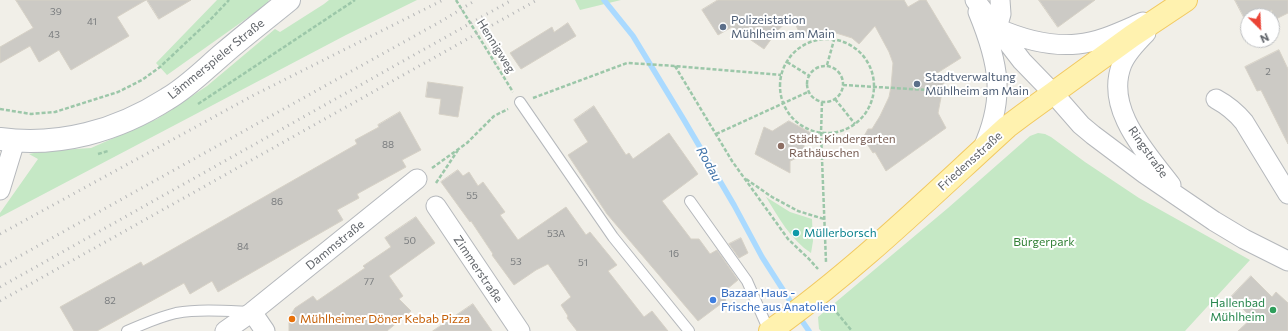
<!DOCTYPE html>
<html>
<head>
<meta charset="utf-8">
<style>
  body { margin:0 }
  #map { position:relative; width:1288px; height:331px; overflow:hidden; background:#f1efe8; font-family:Commissioner,sans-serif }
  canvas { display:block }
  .north { position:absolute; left:1240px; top:8px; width:40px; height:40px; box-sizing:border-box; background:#fff; border:1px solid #bfc1c3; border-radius:50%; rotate:156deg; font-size:11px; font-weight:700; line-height:16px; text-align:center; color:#5f6368 }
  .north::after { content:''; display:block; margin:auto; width:14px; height:18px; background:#ea4335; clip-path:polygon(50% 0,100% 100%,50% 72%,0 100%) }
</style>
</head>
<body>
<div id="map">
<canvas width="1288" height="331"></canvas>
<div class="north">N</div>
</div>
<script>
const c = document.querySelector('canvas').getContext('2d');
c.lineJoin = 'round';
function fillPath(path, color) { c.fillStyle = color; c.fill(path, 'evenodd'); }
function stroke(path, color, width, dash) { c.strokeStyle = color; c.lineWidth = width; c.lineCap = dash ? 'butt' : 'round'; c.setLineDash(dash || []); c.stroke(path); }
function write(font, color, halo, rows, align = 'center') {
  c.font = font + ' Commissioner,sans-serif'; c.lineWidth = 4; c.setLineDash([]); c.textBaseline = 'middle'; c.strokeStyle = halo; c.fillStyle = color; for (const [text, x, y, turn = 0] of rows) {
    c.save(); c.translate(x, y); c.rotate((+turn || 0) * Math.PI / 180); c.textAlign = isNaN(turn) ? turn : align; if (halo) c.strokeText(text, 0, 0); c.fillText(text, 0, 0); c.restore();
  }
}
fillPath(new Path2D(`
  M217,0H269L267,4L167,75L156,63Z
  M329,0H417L346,35L0,217V213L38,159L29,154L44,151L91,148L157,119L207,86L275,29L280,32L324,4Z
  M575,0H621L580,10Z
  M1038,133L1045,134L1051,137L1085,162L1139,198L1250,260L1185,331H821L819,329L818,317L948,208L1030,136Z
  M766,197L790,212L812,219L813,241L811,253C791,240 778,217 766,197Z`), '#c5e8c5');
stroke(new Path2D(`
  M604,0L633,36L684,120L734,205L762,257L794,307
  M798,315L809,331`), '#aadaff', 5.5);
const building = new Path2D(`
  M16,0H146L117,17L129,36L71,70L59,50L39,62L30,46L0,63V47L33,28Z
  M147,0H191L159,19Z
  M718,0H904L908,7L920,0H926L961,58L934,75L944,82L938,113L946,128L886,171L875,152L873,153L863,138L868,129H872L880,116L889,97L891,87L893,63L889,52L875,26L859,44L852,38L833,32H824L813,34L802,38L792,17L777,31L764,49L732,27L718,35L702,10Z
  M1039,0H1095L1058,27Z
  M1235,0H1288V13L1272,21V10L1261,16H1248V23H1247Z
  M568,23L576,36L521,69L510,53L552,27L554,32Z
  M1279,50L1288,69V144L1261,90L1257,91L1245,67Z
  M428,82L463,87L458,117L439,114L441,99L426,97Z
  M594,106L626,155L629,153L633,159L669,133L698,174L662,201L691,239H699L710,254L717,250L738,280L721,294L726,300L698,321L607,214L568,155L588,142L574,120Z
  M400,112L421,150L402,160L406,167L357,194L359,198L337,210L343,220L218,292L212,281L190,294L184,283L97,331H74L60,307L141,262L143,266L357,144L355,140L379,127L378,125Z
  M789,121L811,133L804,139V155L790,161V173L755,154L764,127L772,131Z
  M458,170L463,176L469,172L478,186L483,182L505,212L500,215L518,240L566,207L586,235L590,232L617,265L608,271L644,317L652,311L668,331H577L567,318L568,316L561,305L571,297L548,264L536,270L514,285L492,255L493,254L471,221L470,222L441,182Z
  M416,217L435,243L389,276L403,296L399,299L411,311L387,331H289V318L295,308L313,296L317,301L365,268L363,266L391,247L385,238Z
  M741,238L748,253L739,258L729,244Z
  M1251,276L1272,297L1276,292L1288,303V331H1238L1252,318L1231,297Z
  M473,304L492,331H433Z`);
fillPath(building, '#cccac5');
stroke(building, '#d6d1c6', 1);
const service = new Path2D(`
  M520,102L613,237L689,331
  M690,201L747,281L769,331
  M127,331C143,324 159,317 176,313C200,309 226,311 250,312`);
const minor = new Path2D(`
  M975,0L1022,61L1053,93L1081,125L1093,135L1145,174L1214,221L1244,239L1288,261
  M1000,0L1001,14L997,28C1022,39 1050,47 1078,44C1100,42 1122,31 1143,22
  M978,12C999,63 1006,98 982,150
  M1146,33C1137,42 1127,52 1122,64C1104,109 1146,152 1171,185
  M1216,99C1227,105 1235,111 1244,122L1288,194
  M0,190L15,141
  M436,206L520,331
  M252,312L265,331
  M225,331L252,312L417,179`);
const secondary = new Path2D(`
  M0,139C59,147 117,131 167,99C188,87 205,69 224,53C245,35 267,18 289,0`);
const primary = new Path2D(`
  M770,331C855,271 930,197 1007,127L1023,115L1132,36L1186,0`);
stroke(service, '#b5b8bc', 12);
stroke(minor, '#b5b8bc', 21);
stroke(secondary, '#b6babf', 24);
stroke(primary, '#f2c960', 24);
stroke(new Path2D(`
  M456,0L513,92
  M780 86a47 47 0 1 1 94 0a47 47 0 1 1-94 0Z
  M787,62L808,75
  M827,65L834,40
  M807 84a18 18 0 1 1 36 0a18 18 0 1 1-36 0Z
  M675,66L732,161L788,239L809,259L818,269
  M843,85L978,93
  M533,98L627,63L675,66L781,75
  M835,99L855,124
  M822,102L821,133L826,262
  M198,104L355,0
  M0,109L31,114L55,112L118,92L142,80L160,67L210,20L229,0
  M716,134L808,92
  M98,154L108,151
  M432,168L467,143L494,116L508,109
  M746,179L772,197L798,211L824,219
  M436,183L458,150
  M833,308L852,331`), '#9cc7a9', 2.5, [4, 2]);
stroke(service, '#fff', 10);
stroke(minor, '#fff', 19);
stroke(secondary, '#fff', 22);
stroke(primary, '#fff2af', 22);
stroke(new Path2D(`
  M0,234L254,95L443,0
  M0,267L445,19L476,0
  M0,287L512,0
  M0,301L537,0`), '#b6b7b8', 3, [1, 5]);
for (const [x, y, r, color] of [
  [723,27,4,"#5c6f8a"],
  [917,84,4,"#5c6f8a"],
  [781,146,4,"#8d6e63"],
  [796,233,4,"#0f9aa8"],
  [713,300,4,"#3f7fe0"],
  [1273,310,4,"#2e9e5b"],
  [292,319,4,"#e8710a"]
]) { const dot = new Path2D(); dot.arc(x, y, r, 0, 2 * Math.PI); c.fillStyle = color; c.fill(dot); stroke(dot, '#fff', 1.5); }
write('10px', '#7a7d7f', null, [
  ["39",56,12],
  ["41",92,22],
  ["43",54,35],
  ["2",1268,72],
  ["88",388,145],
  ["55",472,196],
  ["86",277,202],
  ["53A",556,234],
  ["50",410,241],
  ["84",243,247],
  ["16",674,254],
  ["53",516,262],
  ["51",583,263],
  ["77",369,282],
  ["82",110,301]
]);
write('12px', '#4e5e75', '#fff', [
  ["Polizeistation",731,20],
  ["Mühlheim am Main",731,34],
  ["Stadtverwaltung",925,77],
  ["Mühlheim am Main",925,91]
], 'left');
write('12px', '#5f6368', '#fff', [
  ["Hennigweg",496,46,58],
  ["Lämmerspieler Straße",216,59,-39],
  ["Ringstraße",1148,152,55],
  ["Friedensstraße",970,161,-42],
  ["Dammstraße",335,245,-39],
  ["Zimmerstraße",478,269,56]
]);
write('12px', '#785e54', '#fff', [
  ["Städt. Kindergarten",789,139],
  ["Rathäuschen",789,153]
], 'left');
write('12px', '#0d838f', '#fff', [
  ["Müllerborsch",804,233]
], 'left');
write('12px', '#348238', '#fff', [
  ["Bürgerpark",1044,242]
]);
write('12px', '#366cbe', '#fff', [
  ["Bazaar Haus -",721,293],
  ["Frische aus Anatolien",721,307]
], 'left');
write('12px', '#27864d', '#fff', [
  ["Hallenbad",1265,303],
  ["Mühlheim",1265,317]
], 'right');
write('12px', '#c56008', '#fff', [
  ["Mühlheimer Döner Kebab Pizza",300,319]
], 'left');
write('italic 13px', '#4174aa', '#fff', [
  ["Rodau",709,164,61]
]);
</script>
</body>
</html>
